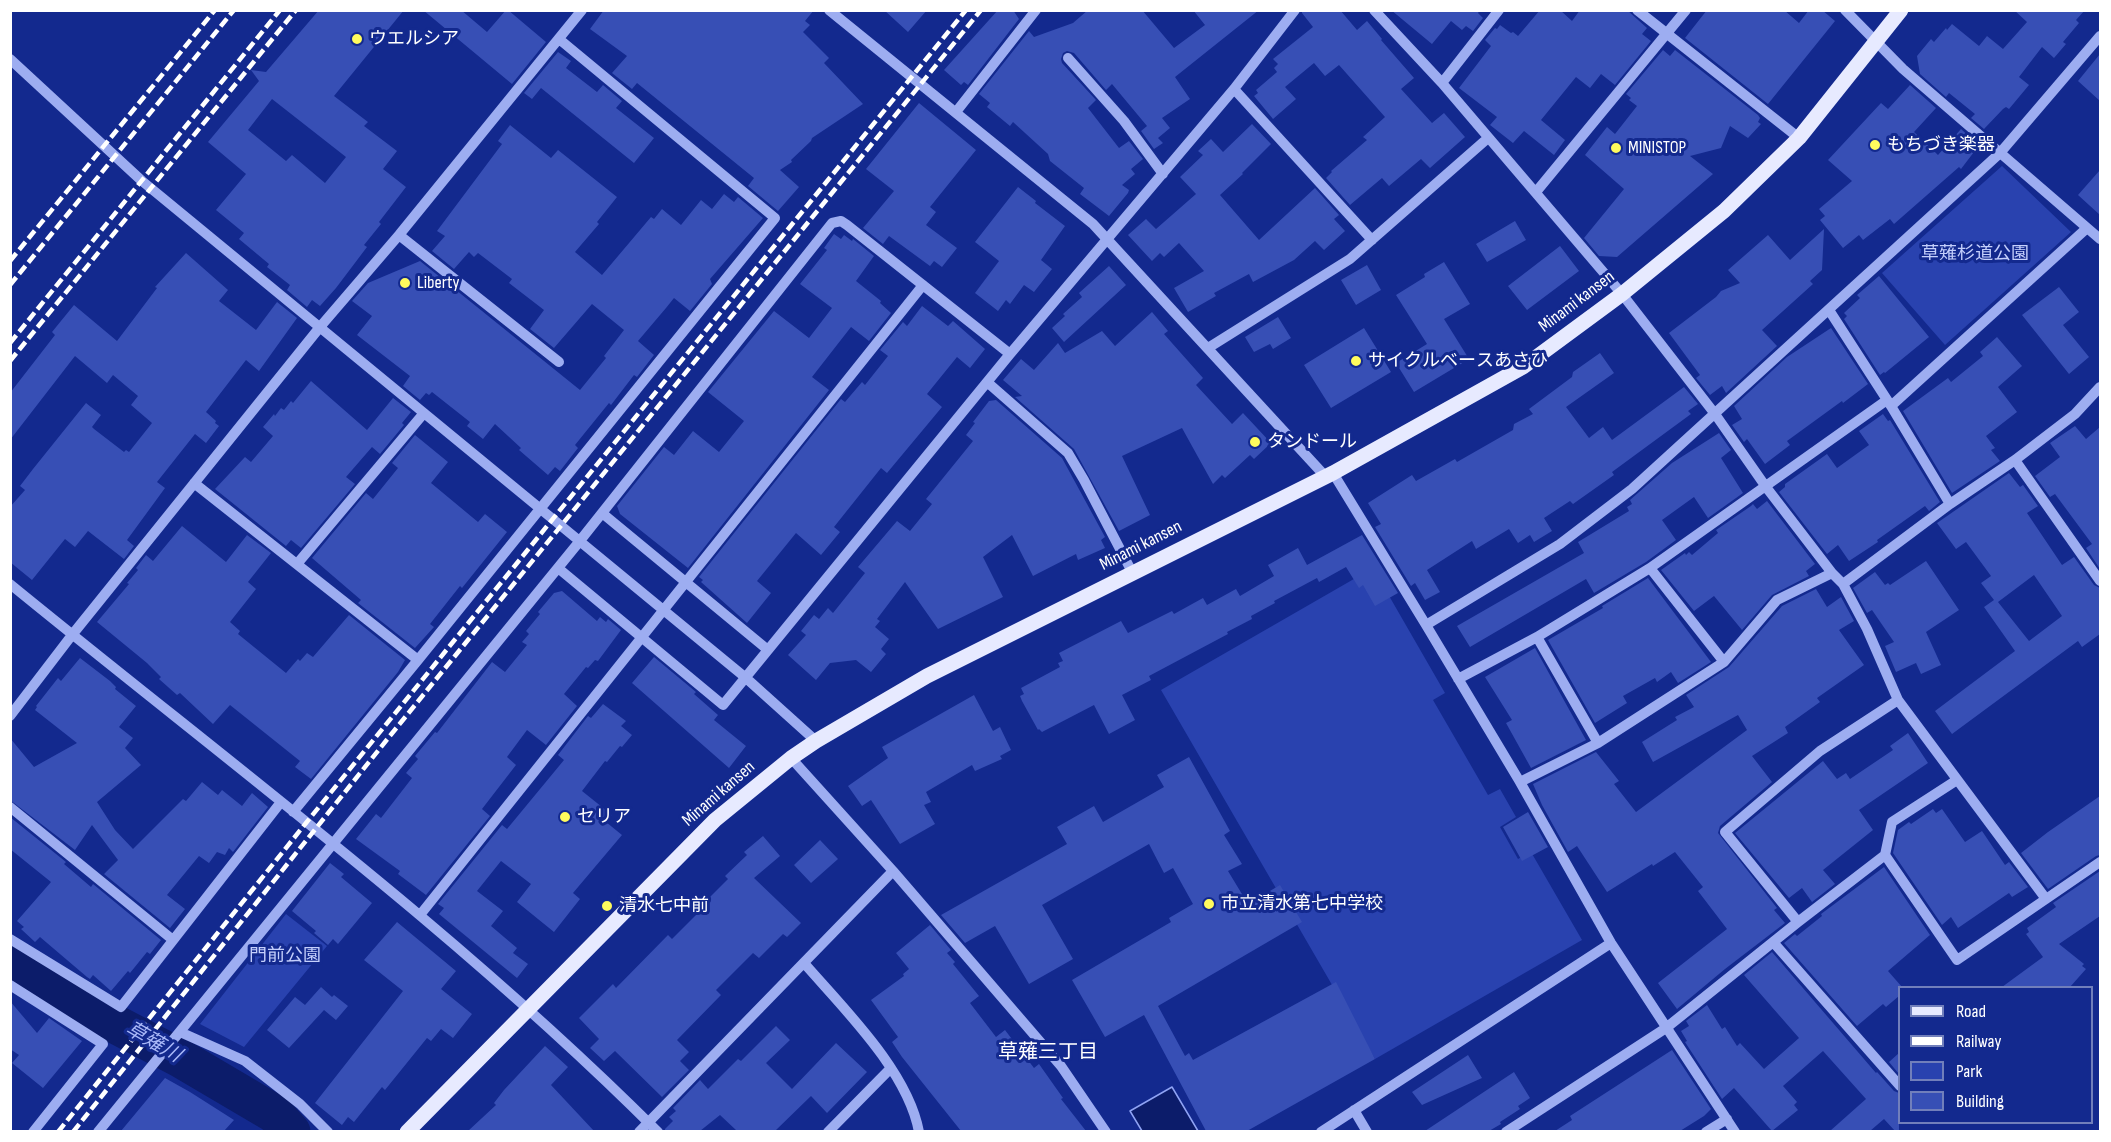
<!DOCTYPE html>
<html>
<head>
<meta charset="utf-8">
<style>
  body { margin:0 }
  #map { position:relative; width:2111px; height:1142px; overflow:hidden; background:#13298e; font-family:"Sofia Sans Condensed",sans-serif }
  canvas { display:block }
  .frame { position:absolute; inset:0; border:12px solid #fff; pointer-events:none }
  .legend { position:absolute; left:1898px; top:986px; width:195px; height:138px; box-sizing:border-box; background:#13298e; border:2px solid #717fbb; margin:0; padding:8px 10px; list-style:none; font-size:18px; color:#fff }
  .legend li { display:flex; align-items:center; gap:12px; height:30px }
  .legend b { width:30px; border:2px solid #717fbb }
</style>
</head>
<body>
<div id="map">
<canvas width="2111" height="1142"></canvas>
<div class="frame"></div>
<ul class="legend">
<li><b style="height:8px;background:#e7eaff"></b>Road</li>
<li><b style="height:8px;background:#fff"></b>Railway</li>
<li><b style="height:16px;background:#2942af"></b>Park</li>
<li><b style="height:16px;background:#374fb5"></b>Building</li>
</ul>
</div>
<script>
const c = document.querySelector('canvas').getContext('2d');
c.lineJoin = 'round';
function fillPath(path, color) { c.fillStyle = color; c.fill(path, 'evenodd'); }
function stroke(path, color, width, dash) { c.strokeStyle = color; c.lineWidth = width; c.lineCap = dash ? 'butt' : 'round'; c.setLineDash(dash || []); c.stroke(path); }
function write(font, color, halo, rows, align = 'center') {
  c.font = font + ' "Sofia Sans Condensed","Noto Sans JP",sans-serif'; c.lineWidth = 6; c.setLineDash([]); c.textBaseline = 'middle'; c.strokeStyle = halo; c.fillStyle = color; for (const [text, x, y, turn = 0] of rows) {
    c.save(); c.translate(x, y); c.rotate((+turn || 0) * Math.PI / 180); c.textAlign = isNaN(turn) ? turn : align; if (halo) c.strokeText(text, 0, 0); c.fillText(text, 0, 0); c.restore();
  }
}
fillPath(new Path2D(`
  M2002,166L2071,232L1945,345L1882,273Z
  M1373,568L1445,693L1433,700L1488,795L1500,789L1516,817L1500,827L1518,859L1531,852L1582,940L1375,1059L1161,690Z
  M286,914L327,946L244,1047L200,1024Z`), '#2942af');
const water = new Path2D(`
  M1172,1087L1198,1131H1142L1130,1111Z`);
fillPath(water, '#0c1c6a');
stroke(water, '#8fa3f4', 1.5);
stroke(new Path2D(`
  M10,960L115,1024L180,1058L275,1114L291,1132`), '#0c1c6a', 39);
fillPath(new Path2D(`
  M319,10H404L334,96L368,122L364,126L397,151L383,169L406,187L379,222L381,224L364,245L367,247L336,288L320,306L312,300L307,307L287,290L290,285L267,267L269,264L239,239L244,233L216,210L246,174L208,142L259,81L251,70L266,72ZM272,99L346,157L325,183L292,155L286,161L248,130Z
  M423,10H461L487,32L506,10H508L546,42L512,84Z
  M604,10H814L805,21L810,25L803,32L829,58L824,63L863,104L812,138L811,141L791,160L792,162L780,170L799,187L778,211L748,186L754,178L637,83L632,89L612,73L627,56L590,29Z
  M884,10H927L908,32Z
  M998,10H1013L1019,19L968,85L964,82L961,85L944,70Z
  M1088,10H1142L1174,48L1205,25L1193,10H1259L1175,77L1190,99L1162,118L1170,128L1158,138L1163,143L1154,149L1141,131L1147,126L1112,84L1106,90L1074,53L1067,51L1063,53L1061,59L1062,63L1096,100L1088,108L1119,148L1129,141L1143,159L1131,169L1135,174L1122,185L1129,190L1128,193L1109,216L1080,194L1084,188L1050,161L1048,154L1013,122L1010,126L987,107L990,103L979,94L1029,31L1034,37L1073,23Z
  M1302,10H1340L1357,30L1367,21L1382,39L1381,40L1414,78L1401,89L1432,123L1444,113L1465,137L1430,168L1421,159L1389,186L1382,178L1350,205L1326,178L1332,172L1331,171L1367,140L1363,137L1385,117L1339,65L1325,76L1314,63L1285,87L1296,99L1273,119L1254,96L1258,93L1256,90L1277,72L1274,68L1278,64L1273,59L1313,27L1302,13Z
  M1391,10H1480L1478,13L1483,18L1473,31L1466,26L1462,30L1451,21L1432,44Z
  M1540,10H1560L1572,21L1580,10H1627L1647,28L1642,34L1651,41L1615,85L1601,74L1590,88L1576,77L1541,120L1565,140L1554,155L1524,131L1513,143L1490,125L1497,117L1459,88L1491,46L1485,40L1495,28L1497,29L1500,25L1511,33L1513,32L1518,36Z
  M1707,10H1784L1799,23L1809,10H1822L1835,21L1768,104L1685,38Z
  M2014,10H2085L2076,20L2079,23L2063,42L2066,44L2054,58L2042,47L2019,77L2029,85L2009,109L2006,107L2003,109L1984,129L1971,118L1975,114L1949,93L1946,97L1920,74L1917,56L1931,39L1934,42L1946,28L1947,30L1952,24L1979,46L1987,36L2003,49L2027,22Z
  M1663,50L1670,56L1675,50L1758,115L1760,118L1758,122L1761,124L1748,138L1730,126L1721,148L1690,156L1713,174L1617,257L1599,256L1584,238L1624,189L1585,155L1607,127L1615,134L1637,106L1629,100L1631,98L1626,94Z
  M558,52L571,61L566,68L597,92L603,85L622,101L616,108L654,138L634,163L541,88L532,99L524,93Z
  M2100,54V101L2078,81Z
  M1910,85L1936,108L1914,132L1938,155L1961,129L1974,141L1972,143L1977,148L1961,169L1959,167L1894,224L1890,219L1863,240L1859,235L1843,248L1820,220L1825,216L1819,209L1852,181L1828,160L1881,103L1888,109Z
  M919,103L976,150L930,207L936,212L926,225L957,248L942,267L934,261L930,266L889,236L883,244L863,228L894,191L866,169Z
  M1252,124L1271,144L1242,173L1243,174L1220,195L1259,240L1315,188L1339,215L1334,219L1345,231L1324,250L1315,241L1294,260L1253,282L1249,274L1214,293L1216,296L1188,312L1174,288L1204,271L1179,243L1164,257L1160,253L1152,261L1128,235L1146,219L1156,229L1196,194L1180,177L1203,155L1198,151L1211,139L1223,152Z
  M510,125L551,158L558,150L617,197L597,222L599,224L575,252L602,275L651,217L654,219L662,209L681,225L701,200L712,209L724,194L734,202L738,197L763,218L710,279L712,284L690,311L674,298L666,308L638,341L654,355L637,377L634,375L611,405L609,403L575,445L578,448L560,471L555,467L548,475L519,450L521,448L495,424L483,439L467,426L470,422L432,392L429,395L426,393L420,400L403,386L410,376L357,335L372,316L352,301L368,283L420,261L580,390L606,358L604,356L624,330L592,304L554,348L530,329L544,310L509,283L512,279L478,253L474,257L469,252L454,269L432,251L445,236L437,231L502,144L498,141Z
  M2100,170V215L2078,195Z
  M1018,187L1036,201L1035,203L1065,226L1041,260L1052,269L1034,292L1024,285L1010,304L1006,300L998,311L975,293L999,261L975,242Z
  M1515,221L1526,240L1487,262L1476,244Z
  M1824,229L1822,270L1810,281L1813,284L1762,330L1777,346L1726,393L1722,386L1710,395L1696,378L1700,375L1669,333L1716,297L1721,291L1740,283L1728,270L1768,235L1790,260Z
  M834,234L841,239L844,235L852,241L853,239L874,256L856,281L881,301L880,303L891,313L869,341L851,327L812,377L829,390L688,568L620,514L617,506L664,447L674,455L693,431L719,452L744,421L708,392L774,311L809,338L832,308L800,284L827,250L824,248Z
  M1560,246L1579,271L1527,310L1508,286Z
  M186,253L228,290L219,301L256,330L277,302L297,318L259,371L246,360L206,412L216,421L215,423L219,426L206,443L195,434L157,482L165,488L127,540L134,546L124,559L88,531L75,547L65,539L32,580L10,562V507L25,490L20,486L33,469L86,403L101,415L92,427L94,429L124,452L126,450L129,452L152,423L131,405L138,396L113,375L107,383L75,356L10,440V393L55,335L52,332L74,305L117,341L157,288L155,287Z
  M1444,262L1470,304L1444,319L1469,359L1414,392L1396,363L1427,344L1396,295L1425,277L1424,274Z
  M1367,265L1381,290L1356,305L1341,280Z
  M1109,266L1126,285L1064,342L1052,328L1065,316L1063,314L1082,297L1079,293Z
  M1879,276L1929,337L1885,373L1884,372L1880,375L1844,319L1847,316L1844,313L1860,298L1857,295Z
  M2059,287L2079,312L2063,325L2089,357L2069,374L2022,315Z
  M922,306L948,326L953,321L985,349L970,368L957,357L927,394L942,407L887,473L881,468L834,527L840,532L821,555L796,533L757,581L771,593L747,623L701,582L703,580L699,577L841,399L845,402L862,382L865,385L888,356L880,350L903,322L907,326Z
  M1152,312L1168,331L1164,334L1203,378L1196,385L1232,424L1243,413L1271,443L1254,459L1250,455L1225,478L1222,475L1213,484L1182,428L1122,456L1150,515L1119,531L1074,449L1015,397L1022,396L1003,380L1021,359L1034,370L1058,343L1065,353L1102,331L1115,346Z
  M1278,317L1291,338L1273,349L1270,344L1254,352L1245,337Z
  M1364,328L1391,372L1331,408L1304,365Z
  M1831,328L1868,384L1843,403L1842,401L1787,441L1790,445L1765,464L1747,439L1744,442L1732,425L1742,419L1734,406L1787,357Z
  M1997,337L2022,366L1998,387L2017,412L1986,436L1995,448L1991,450L2000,461L1952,493L1903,411L1948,378L1951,382L1983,356L1980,352Z
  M1600,353L1614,373L1566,407L1589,438L1603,427L1612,440L1684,387L1698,404L1688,411L1691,414L1612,472L1614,475L1573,504L1570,501L1544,518L1552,531L1534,542L1530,535L1518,543L1509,529L1476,549L1472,541L1427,570L1440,592L1425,600L1415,583L1411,586L1375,527L1381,524L1368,503L1412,475L1416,481L1455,459L1457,462L1513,430L1514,424L1533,414L1529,409L1572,377L1573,372Z
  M311,381L367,430L393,398L411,412L402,423L404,425L380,454L372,447L346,477L355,484L301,548L291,540L286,546L215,489L245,457L251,462L273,436L263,427L274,414L275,416L281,408L284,410L291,401L293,403Z
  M996,400L1062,458L1105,537L1101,540L1105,548L1078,560L1076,554L1033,576L1012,535L983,557L1003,597L938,629L905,582L877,619L880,621L875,627L889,639L881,649L886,654L871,672L856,660L830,663L816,680L788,655L806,635L801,631L814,615L819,619L828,608L833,613L865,573L858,567L897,521L910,531L932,504L926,499L973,441L966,435L975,423L973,422L989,401Z
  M1883,414L1888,421L1890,420L1940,502L1929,511L1925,506L1877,540L1878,542L1849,561L1838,545L1827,554L1779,492L1785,487V484L1827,454L1837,468L1869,445L1859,431Z
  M2075,426L2086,439L2100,427V569L2086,548L2092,544L2055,494L2050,497L2035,476L2060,457L2050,443Z
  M1719,433L1731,450L1721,458L1743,493L1708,518L1694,497L1662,520L1676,540L1646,562L1594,593L1586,579L1470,647L1457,626L1584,553L1578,542L1629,511L1627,507L1632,504L1630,500L1672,463Z
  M415,435L448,462L431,483L478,522L485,514L507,532L462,588L460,586L430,624L434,627L415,648L358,603L361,600L312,558L366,493L373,499L398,468L392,463Z
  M2009,473L2020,487L2023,485L2038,506L2027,513L2062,565L2074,557L2094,585L2100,588V634L2082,647L2078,641L1952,734L1935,711L2015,651L1984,607L1994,600L1981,583L1991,576L1966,542L1956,549L1937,523ZM2034,575L2062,616L2029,641L1998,602Z
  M1767,501L1815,564L1806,571L1809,576L1772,595L1742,630L1714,596L1694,611L1661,570L1685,553L1686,555L1689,552L1692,555L1718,533L1716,530L1751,506L1753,504L1757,509Z
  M182,526L226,562L247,535L271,553L248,582L256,589L230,622L240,631L238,634L286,673L298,659L300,661L307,653L313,657L349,615L405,660L398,672L311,779L295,767L300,761L230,705L213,724L180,693L177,695L159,679L161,677L147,663L97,622L129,584L127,583L138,570L136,568L146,555L153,561Z
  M1362,535L1398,593L1375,606L1363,585L1359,588L1346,567L1319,582L1317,578L1274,601L1275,603L1251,616L1252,619L1227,632L1228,634L1149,676L1151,680L1122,695L1135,720L1109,734L1094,705L1042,732L1039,729L1038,730L1022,701L1020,696L1024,694L1021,688L1060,667L1058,663L1063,661L1059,653L1121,621L1128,633L1172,611L1174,614L1203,598L1207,605L1236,589L1240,596L1274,576L1268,565L1298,548L1307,565Z
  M1926,561L1959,610L1926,632L1941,665L1921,674L1916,663L1896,672L1885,646L1894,642L1872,610L1867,613L1853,588L1875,572L1885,585L1888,583L1890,585Z
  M1648,578L1711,662L1678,683L1671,672L1657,682L1655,678L1623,696L1627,703L1595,723L1548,640L1603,608L1602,606Z
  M1816,589L1827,607L1841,597L1854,621L1839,630L1864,665L1817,698L1820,702L1785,727L1788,733L1752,756L1772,782L1720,826L1718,833L1777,908L1774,910L1785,923L1725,969L1677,1009L1658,983L1727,929L1698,891L1703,887L1675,852L1653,866L1652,864L1607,892L1577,846L1568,852L1542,805L1533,784L1596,752L1619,781L1614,784L1636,812L1747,730L1738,715L1653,762L1642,742L1677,720L1675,717L1694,707L1686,695L1729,667L1782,606Z
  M562,591L597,621L600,617L606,622L608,619L621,630L598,661L595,660L588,668L586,667L564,694L577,706L546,745L527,730L507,757L516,765L482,809L490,816L426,895L398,874L400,871L356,839L376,814L381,818L412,778L406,773L418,759L415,756L435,732L437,733L492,662L505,672L527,645L522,642L529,634L526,631L540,614L538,612L554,593Z
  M1535,648L1586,740L1531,768L1506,723L1512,720L1485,677Z
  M654,657L696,692L694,694L718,715L714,720L746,746L729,768L632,683Z
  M80,658L110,681L116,687L115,689L136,706L119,727L133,738L125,748L141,765L97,802L115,830L133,849L183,799L186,801L202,782L218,795L222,790L242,806L252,793L268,807L233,852L229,848L225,855L217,852L209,863L199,856L167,895L185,909L170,928L104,874L118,860L92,825L75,850L10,800V738L34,767L77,743L35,710L37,707L36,706L58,678L61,681Z
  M974,695L993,731L1000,727L1011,750L1000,756L1002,759L975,771L972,765L926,792L931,802L924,805L935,824L900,844L871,800L862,806L848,786L888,758L882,747Z
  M603,704L626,721L621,726L632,735L622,747L620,746L607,762L605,761L582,791L612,815L606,822L622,835L573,893L580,899L554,932L517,902L531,884L501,861L477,891L503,911L491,926L517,948L513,953L528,964L517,978L439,914L444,908L438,904L502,825L507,829L564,760L558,755L588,716L591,718Z
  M1908,733L1928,763L1859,810L1873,830L1823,870L1835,884L1812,902L1802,888L1789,898L1735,833L1823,761L1837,779L1846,773L1850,779L1893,750L1890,746Z
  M1189,757L1230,831L1224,835L1242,864L1228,871L1248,904L1280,885L1302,922L1158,1006L1185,1056L1189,1053L1193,1060L1336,982L1375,1059L1247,1131H1206L1144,1015L1105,1037L1072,980L1171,922L1169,918L1193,904L1173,868L1164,873L1149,844L1042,905L1073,959L1029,984L995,926L965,943L941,915L1067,844L1057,827L1094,806L1103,822L1164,787L1157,775Z
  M2100,796V855L2096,856L2048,889L2021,853L2048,832Z
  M1933,809L1936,813L1942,809L1965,842L1982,831L2005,865L2009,862L2028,887L2012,897L2009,893L1958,928L1951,917L1942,925L1893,853L1898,830L1909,822L1911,824Z
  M1528,812L1548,847L1522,861L1503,827Z
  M10,817L66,862L64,864L91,887L93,884L161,940L150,954L147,952L130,973L128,971L111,991L93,975L90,979L87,977L40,937L35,942L21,929L24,927L17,921L51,882L10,849Z
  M763,836L780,856L754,878L801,923L787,937L783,934L759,958L753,953L716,990L721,995L677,1040L689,1052L680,1061L689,1070L662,1097L615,1051L604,1061L590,1048L599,1039L579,1018L613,984L616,988L668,935L672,939L700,911L698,909L728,879L725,876L747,855L744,852Z
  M820,840L838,859L811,883L794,865Z
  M330,863L344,874L341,877L372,903L338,944L333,939L328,945L314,933L316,931L292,911Z
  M1884,867L1930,935L1888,971L1902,987H1899V996L1886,1007L1883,1004L1857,1026L1784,943L1795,934L1797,936L1822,916L1821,914Z
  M2100,871V916L2059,944L2084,964L2082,966L2086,969L2070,987H2002L2043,957L2026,934L2029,932L2027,928L2056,907L2053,903Z
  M397,922L456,971L441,989L472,1014L453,1038L441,1029L431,1041L427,1038L385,1090L382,1087L354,1122L348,1117L342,1125L315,1103L403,991L364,960Z
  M930,925L951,950L947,953L955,962L953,964L979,996L970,1003L996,1037L1005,1030L1034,1068L1039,1064L1063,1098L1061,1099L1086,1131H961L902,1057L892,1042L898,1037L871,1000L904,976L903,974L909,969L896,953Z
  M1772,952L1876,1073L1877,1072L1894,1091L1899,1093V1131H1895L1884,1119L1870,1131H1830L1866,1099L1823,1051L1783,1086L1797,1102L1794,1105L1798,1110L1772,1131L1734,1088L1722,1099L1685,1042L1687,1041L1681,1031L1689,1026L1686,1021L1707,1005L1722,1029L1725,1027L1737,1046L1740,1043L1764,1069L1799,1038L1744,975Z
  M321,987L332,997L334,995L348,1006L336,1020L324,1010L289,1048L267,1030L295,997L305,1005Z
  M10,1001L37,1033L49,1018L82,1041L43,1088L12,1063L19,1055L10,1049Z
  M776,1026L790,1040L766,1063L792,1089L836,1043L867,1072L827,1113L811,1096L775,1131H737L720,1115L700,1131H665V1129L673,1121L669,1117L676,1111L673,1108L700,1080L708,1089L738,1059L741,1061Z
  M545,1046L568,1067L551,1085L594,1131H468L496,1105L494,1103L504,1090Z
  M1672,1050L1711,1109L1704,1116L1680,1131H1555L1572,1120L1570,1116Z
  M1899,1053V1074L1889,1062Z
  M1468,1055L1482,1078L1422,1105L1412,1092Z
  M1514,1072L1530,1098L1518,1106L1520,1109L1500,1122L1501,1124L1489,1131H1425Z
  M165,1078L190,1092L234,1120L224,1131H121Z`), '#374fb5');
stroke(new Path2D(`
  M829,10L1093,224L1325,476
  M1374,10L1442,83L1622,294L1715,414L1766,487L1832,573L1843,584L1867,629L1898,700L2046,899
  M1637,10L1799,138
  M1845,10L1903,69L2100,239
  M1068,58L1124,121L1163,174
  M10,59L142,181L746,678L816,741
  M1442,83L1499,10
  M1234,89L1372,240
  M956,112L1036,10
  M1536,192L1686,10
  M399,235L559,362
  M1829,310L1891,406L1950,504
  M1208,348L1350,259L1488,138
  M987,382L1068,453L1084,480L1132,572
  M1891,406L2087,228
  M2015,460L2100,581
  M1333,473L1426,625L1520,782L1611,943L1735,1132
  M194,483L418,660
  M602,513L768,650
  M297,564L424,413
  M558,568L723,705L1010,354L1234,89L1295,10
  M1650,568L1724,662
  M10,584C229,763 458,932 658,1132
  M1843,584L1950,504L2015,460L2075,414L2100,387
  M1426,625L1560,544L1632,489L2000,153L2100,36
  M1537,637L1598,743
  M1458,679L1537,637L1650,568L1887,400
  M10,716L72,635L320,327L399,235L582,10
  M791,758L893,871L1061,1066L1106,1132
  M1520,782L1598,743L1724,662L1777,600L1832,573
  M10,807L173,940
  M293,812L418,660L775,218L559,39
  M1885,855L1892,822L1957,780
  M420,915L923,285
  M1798,922L1725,832L1820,751L1898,700
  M10,939L121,1007L281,802
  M1773,942L1900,1086
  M804,963C843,1008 908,1071 919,1132
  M10,985L103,1044L33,1132
  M180,1032L245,1061L300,1104L328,1132
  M1354,1110L1367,1132
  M98,1132L579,542L832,223L841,221L847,225L1010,354
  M639,1132L893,871
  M828,1132L891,1068
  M1321,1132L1611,943
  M1506,1132L1666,1028L1798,922L1885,855L1957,960L2100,862
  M1706,1132L1727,1119`), '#9dadf1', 10);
stroke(new Path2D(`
  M407,1132L715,820L791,758L816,741L927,676L1333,473L1523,367L1622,294L1724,211L1799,138L1901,10`), '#e7eaff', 15);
stroke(new Path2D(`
  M10,261L215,10
  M10,285L234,10
  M10,343L280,10
  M10,361L296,10
  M58,1132L306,823L966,10
  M73,1132L389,737L981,10`), '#fff', 4.5, [10, 4.5]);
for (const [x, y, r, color] of [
  [357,39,6,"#fffb5d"],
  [1875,145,6,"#fffb5d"],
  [1616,148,6,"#fffb5d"],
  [405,283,6,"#fffb5d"],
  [1356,361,6,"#fffb5d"],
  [1255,442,6,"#fffb5d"],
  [565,817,6,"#fffb5d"],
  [1209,904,6,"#fffb5d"],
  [607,906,6,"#fffb5d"]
]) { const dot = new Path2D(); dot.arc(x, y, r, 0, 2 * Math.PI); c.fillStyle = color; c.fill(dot); stroke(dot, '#13298e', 2); }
write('18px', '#fff', '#13298e', [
  ["ウエルシア",369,39],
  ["もちづき楽器",1887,145],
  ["MINISTOP",1628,148],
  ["Liberty",417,283],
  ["サイクルベースあさひ",1368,361],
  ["タンドール",1267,442],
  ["セリア",577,817],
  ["市立清水第七中学校",1221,904],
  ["清水七中前",619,906]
], 'left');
write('18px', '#c4cffc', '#13298e', [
  ["草薙杉道公園",1975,254],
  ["門前公園",285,956]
]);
write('18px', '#fff', '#13298e', [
  ["Minami kansen",1577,302,-37],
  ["Minami kansen",1141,546,-27],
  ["Minami kansen",719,794,-41]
]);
write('italic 20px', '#a9b8f8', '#13298e', [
  ["草薙川",153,1043,30]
]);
write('20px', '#fff', '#13298e', [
  ["草薙三丁目",1048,1053]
]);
</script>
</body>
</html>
